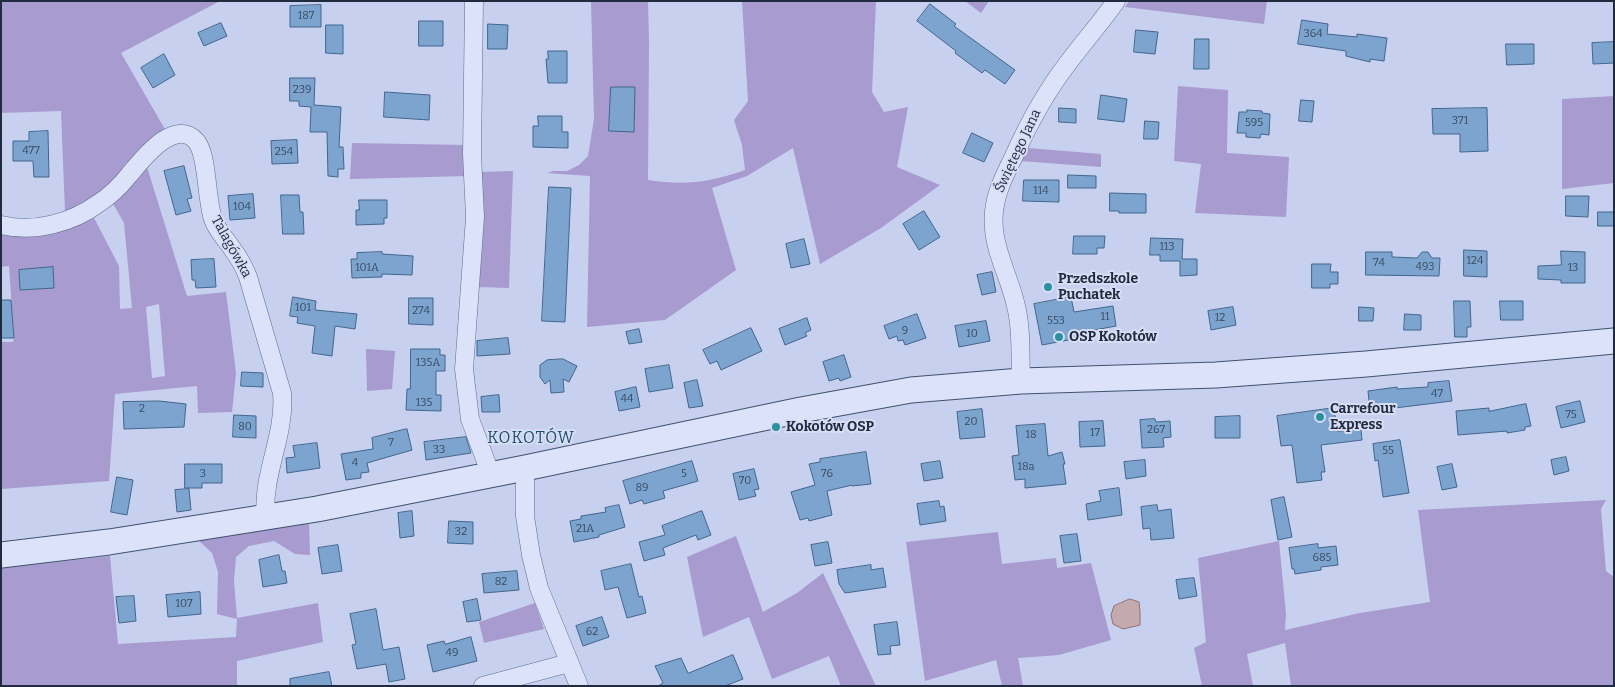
<!DOCTYPE html>
<html>
<head>
<meta charset="utf-8">
<style>
  body { margin:0 }
  #map { position:relative; width:1615px; height:687px; overflow:hidden; background:#c8d0f0; font-family:Bitter,serif }
  canvas { display:block }
  .frame { position:absolute; inset:0; border:2px solid #202c3d; pointer-events:none }
</style>
</head>
<body>
<div id="map">
<canvas width="1615" height="687"></canvas>
<div class="frame"></div>
</div>
<script>
const c = document.querySelector('canvas').getContext('2d');
c.lineJoin = 'round';
function fillPath(path, color) { c.fillStyle = color; c.fill(path, 'evenodd'); }
function stroke(path, color, width, dash) { c.strokeStyle = color; c.lineWidth = width; c.lineCap = dash ? 'butt' : 'round'; c.setLineDash(dash || []); c.stroke(path); }
function write(font, color, halo, rows, align = 'center') {
  c.font = font + ' Bitter,serif'; c.lineWidth = 4; c.setLineDash([]); c.textBaseline = 'middle'; c.strokeStyle = halo; c.fillStyle = color; for (const [text, x, y, turn = 0] of rows) {
    c.save(); c.translate(x, y); c.rotate((+turn || 0) * Math.PI / 180); c.textAlign = isNaN(turn) ? turn : align; if (halo) c.strokeText(text, 0, 0); c.fillText(text, 0, 0); c.restore();
  }
}
fillPath(new Path2D(`
  M1,1H220L121,53L166,131L139,150L112,183L87,205L65,212L61,111L1,113Z
  M591,1H648L649,42L648,180C686,186 710,182 745,170L742,145L734,120L748,101L742,1H876L872,92L884,112L908,107L897,167L940,185L881,228L820,264L793,148L747,176L712,188L736,270L665,320L587,327L590,176L547,173L553,171H567L579,165L588,156L594,119Z
  M965,1H989L981,13Z
  M1129,1H1267L1264,24L1125,7Z
  M1178,86L1228,90L1227,153L1289,157L1286,217L1195,213L1201,164L1174,161Z
  M1614,96V183L1562,189V99Z
  M352,143L465,145L467,176L350,179Z
  M1028,148L1101,154V167L1020,161Z
  M147,167L187,296L226,292L236,373L232,412L198,413L197,386L115,394L109,481L1,489V342H13L14,338L9,266L1,267V231L93,216L119,266L120,309L132,308L124,223L112,202ZM159,304L165,376L152,378L146,307Z
  M513,171L509,288L477,287L479,172Z
  M366,349L395,351L392,389L367,391Z
  M1606,500L1601,509L1606,571L1614,577V686H1291L1285,643L1247,654L1253,686H1202L1194,648L1206,642L1198,558L1279,541L1286,614L1285,630L1360,613L1430,602L1418,510Z
  M309,523L310,555L295,554L274,541L249,546L236,557L234,581L237,618L318,603L323,642L237,661V686H1V568L110,556L118,644L236,637L237,619L217,614L218,572L212,553L198,540Z
  M998,532L1002,564L1056,558L1057,568L1091,563L1111,640L1059,655L1018,658L1023,686H1002L996,660L925,681L906,542Z
  M736,536L763,612L797,593L823,573L876,686H841L829,656L772,679L749,617L703,637L687,557Z
  M535,603L544,629L484,643L479,622Z`), '#a79bcf');
const water = new Path2D(`
  M1130,599L1139,602L1140,612V625L1123,629L1113,624L1111,615L1114,606Z`);
fillPath(water, '#c4a9ae');
stroke(water, '#936f74', 1);
const building = new Path2D(`
  M930,4L956,24L954,26L1015,70L1005,84L985,70L982,73L955,53L956,51L917,21Z
  M321,5V27H290V6Z
  M1302,20L1328,24L1327,34L1357,37V34L1387,38L1384,61L1370,59V62L1346,56V51L1298,44Z
  M419,21H443V46H419Z
  M221,23L227,36L204,46L198,33Z
  M488,24L508,25L507,49H488Z
  M326,25H343V54L326,53Z
  M1136,30L1158,32L1155,54L1134,52Z
  M1195,39H1209V69H1194Z
  M1614,42V63L1593,64L1592,43Z
  M1506,44H1534V64L1507,65Z
  M548,51H567V83H548L546,59H548Z
  M164,54L175,75L153,88L141,68Z
  M290,78H315L314,105L341,107L339,147H343L344,169H338V177L328,176L327,132H310L311,107L299,106V101H290Z
  M611,87H635L634,132L609,131Z
  M385,92L430,95L429,120L384,117Z
  M1101,95L1127,99L1124,122L1098,119Z
  M1301,100L1314,101L1312,122L1299,121Z
  M1059,108L1076,109V123L1059,122Z
  M1487,108L1488,151L1460,152V134H1433L1432,109Z
  M1247,110L1262,111V113L1270,114L1269,135L1261,134L1260,138L1246,137V133H1237L1239,112H1247Z
  M538,116H562V132H568V148L533,147V126H538Z
  M1145,121L1159,122L1158,139H1144Z
  M48,131L49,177H34L33,161H13V141H29V132Z
  M972,133L993,143L984,162L963,153Z
  M297,140L298,163L272,164L271,141Z
  M184,166L192,198L187,199L191,211L176,215L164,171Z
  M1068,175L1096,176V188H1068Z
  M1024,180H1059V202L1023,201Z
  M549,187L571,188L565,322L542,321Z
  M1110,193L1146,194V213H1119V211H1110Z
  M253,194L255,218L230,220L228,196Z
  M281,195H299L300,212H303L304,234H283Z
  M1566,196H1589L1588,217L1566,216Z
  M359,200H387V218H384V224L356,225V210H359Z
  M924,211L940,237L919,250L903,224Z
  M1598,212H1614V226H1598Z
  M1074,236H1105L1104,248H1097V254H1073Z
  M1151,238L1183,239L1182,259H1197V275L1180,276V261H1160V255H1150Z
  M804,239L810,264L791,268L786,244Z
  M1464,250L1487,251V277L1464,276Z
  M1561,251L1585,252V283H1561V280L1538,279V266L1561,265Z
  M382,252V254L413,256L412,275L382,274V277L352,278L351,259H357V253Z
  M1366,252H1392V257L1417,258L1422,252H1428L1432,258H1440L1439,276L1366,275Z
  M214,259L216,287L196,288L195,280H192L191,260Z
  M1312,264H1331L1330,272H1338V284H1330V288H1312Z
  M53,267L54,288L20,290L19,270Z
  M992,272L996,292L982,295L977,275Z
  M293,297L316,301L315,310L357,314L355,329L335,326L332,356L312,353L315,326L297,323L298,317L290,316Z
  M1071,297L1074,312L1113,306L1116,326L1078,333L1079,338L1042,345L1034,304Z
  M409,298H433V325L409,324Z
  M1,300H11L14,338H1Z
  M1454,301H1470L1471,327H1467V337H1455Z
  M1500,301H1523V320H1501Z
  M1233,307L1236,325L1211,330L1208,311Z
  M1359,307L1374,308L1373,321H1359Z
  M917,314L926,338L905,345L903,340L898,341L897,336L889,339L884,326Z
  M1405,314L1421,315V330H1404Z
  M807,318L811,330L805,333L807,336L785,345L779,329Z
  M986,321L990,341L959,347L955,326Z
  M751,328L762,351L721,370L717,361L710,364L703,350Z
  M639,329L642,342L629,344L626,332Z
  M508,338L510,354L477,356V341Z
  M411,349H440V355H445V371H436V395H441V411L406,410L407,389H410Z
  M844,355L851,377L840,381L839,378L829,381L823,362Z
  M563,359L577,366L569,382L563,379L564,392L551,393L550,380L545,384L540,377V365L547,360Z
  M669,365L673,388L649,392L645,369Z
  M242,372L263,373V387L241,386Z
  M697,380L703,406L689,408L684,383Z
  M1449,381L1452,401L1370,411L1368,391L1397,387V389L1428,387V383Z
  M636,387L640,407L619,411L615,392Z
  M499,395L500,412H482L481,397Z
  M159,401L186,404L184,427L124,429L123,402Z
  M1580,401L1585,422L1561,428L1556,407Z
  M1526,404L1531,426L1525,427V430L1507,433V431L1458,435L1456,411L1489,408V411Z
  M1334,408L1337,431L1361,430L1362,440L1321,445L1325,472H1321L1322,480L1297,483L1292,445L1281,446L1277,416Z
  M982,409L985,437L960,439L957,412Z
  M234,415L256,416V438L233,437Z
  M1240,416V438H1215V417Z
  M1155,419L1156,422L1170,421L1171,437L1163,438L1164,447L1142,448L1140,420Z
  M1103,421L1105,446L1080,447L1079,422Z
  M1045,424L1048,456L1062,452L1065,464H1063L1066,484L1025,488V479L1015,480L1012,456L1019,455L1016,426Z
  M407,429L412,450L367,463L369,472L361,473V478L346,480L341,454L373,449L372,438Z
  M466,437L471,453L426,460L424,442Z
  M1400,440L1409,493L1383,497L1378,460L1375,461L1373,444Z
  M317,443L320,468L287,473L286,458L295,457L293,446Z
  M866,452L871,484L852,486V485L827,491L832,515L809,521L808,518L800,520L791,492L815,485L809,464L820,462V459Z
  M1566,457L1569,471L1554,475L1551,460Z
  M1145,460L1146,476L1126,479L1124,462Z
  M692,461L698,481L663,491L665,498L644,504L642,500L630,504L623,481Z
  M940,461L943,478L924,481L921,464Z
  M185,464H222V483H202V488H185Z
  M1452,464L1457,487L1442,490L1437,467Z
  M754,469L759,489L754,490L756,496L739,500L733,474Z
  M117,477L133,480L127,515L111,512Z
  M1119,488L1122,515L1088,520L1086,504L1101,501L1099,491Z
  M189,489L191,510L177,512L175,490Z
  M1284,497L1292,537L1278,540L1271,500Z
  M939,501L940,507L944,506L946,521L920,525L917,504Z
  M619,505L625,527L599,535V537L574,542L570,521L581,519V516L606,512L605,508Z
  M1157,505L1158,511L1171,509L1174,538L1151,540L1150,528L1143,529L1141,507Z
  M412,511L414,536L400,538L398,513Z
  M702,511L711,535L698,540L696,535L663,548L665,555L644,561L639,542L665,535L662,526Z
  M449,521L473,522V544L448,543Z
  M1077,534L1081,561L1064,563L1060,536Z
  M828,542L832,563L815,566L811,545Z
  M1318,544V548L1336,546L1338,565L1321,567V570L1295,574L1294,569H1292L1289,548Z
  M338,545L342,571L322,574L318,548Z
  M279,555L282,571H285L287,583L263,587L259,560Z
  M631,564L639,597L642,596L646,613L627,618L618,587L605,590L601,571Z
  M871,565V570L883,568L886,587L845,593L839,584L837,570Z
  M517,571L519,590L484,593L482,574Z
  M1194,578L1197,596L1179,599L1176,580Z
  M200,592L201,614L168,617L166,595Z
  M134,596L136,621L119,623L116,597Z
  M477,599L481,620L467,622L463,602Z
  M376,609L383,650L399,647L405,679L389,682L386,664L357,669L352,645L356,644L350,614Z
  M602,617L609,637L583,646L576,626Z
  M897,622L900,645L890,646L891,654L878,655L874,625Z
  M471,637L477,661L433,672L427,645L444,641L445,644Z
  M733,655L743,679L725,686H658L663,683L655,666L681,658L688,673Z
  M329,672L332,686H290V679Z`);
fillPath(building, '#7da4ce');
stroke(building, '#41668c', 1);
const street = new Path2D(`
  M474,1L472,154L475,217L464,369L470,419L491,475
  M1,225C34,233 72,223 99,203C110,196 121,185 129,175C142,160 174,117 196,141C208,154 206,199 213,219C217,231 226,239 233,250C240,259 244,267 248,277L282,393C286,435 261,476 266,518
  M1021,381C1020,355 1022,327 1015,302C1009,277 996,254 994,229C991,202 1002,180 1014,156C1028,125 1044,95 1065,67C1081,45 1100,24 1116,1
  M525,468V516L531,555L539,588L579,686
  M483,686L569,663`);
const secondary = new Path2D(`
  M1,555L109,542L317,509L525,468L801,410L911,390L1021,381L1216,375L1366,364L1614,341`);
stroke(street, '#5c6d8c', 19);
stroke(secondary, '#3f526e', 27);
stroke(street, '#dce2fa', 18);
stroke(secondary, '#dce2fa', 25);
for (const [x, y, r, color] of [
  [1048,287,5,"#2b919d"],
  [1059,337,5,"#2b919d"],
  [1320,417,5,"#2b919d"],
  [776,427,5,"#2b919d"]
]) { const dot = new Path2D(); dot.arc(x, y, r, 0, 2 * Math.PI); c.fillStyle = color; c.fill(dot); stroke(dot, '#d8ddf7', 2); }
write('11px', '#374a61', null, [
  ["187",306,16],
  ["364",1313,34],
  ["239",302,90],
  ["371",1460,121],
  ["595",1254,123],
  ["477",31,151],
  ["254",284,152],
  ["114",1041,191],
  ["104",242,207],
  ["113",1167,247],
  ["124",1475,261],
  ["74",1379,263],
  ["493",1425,267],
  ["101A",367,268],
  ["13",1573,268],
  ["101",303,308],
  ["274",421,311],
  ["11",1105,317],
  ["12",1220,318],
  ["553",1056,321],
  ["9",905,331],
  ["10",972,334],
  ["135A",428,363],
  ["47",1437,394],
  ["44",627,399],
  ["135",424,403],
  ["2",142,409],
  ["75",1571,415],
  ["20",971,422],
  ["80",245,427],
  ["267",1156,430],
  ["17",1095,433],
  ["18",1031,435],
  ["7",391,443],
  ["33",439,450],
  ["55",1388,451],
  ["4",355,463],
  ["18a",1026,467],
  ["3",203,474],
  ["5",684,474],
  ["76",827,474],
  ["70",745,481],
  ["89",642,488],
  ["21A",585,529],
  ["32",461,532],
  ["685",1322,558],
  ["82",501,582],
  ["107",184,604],
  ["62",592,632],
  ["49",452,653]
]);
write('14px', '#202c3d', '#d8ddf7', [
  ["Świętego Jana",1018,151,-65],
  ["Talagówka",231,247,61]
]);
write('bold 14px', '#202c3d', '#d8ddf7', [
  ["Przedszkole",1058,279],
  ["Puchatek",1058,295],
  ["OSP Kokotów",1069,337],
  ["Carrefour",1330,409],
  ["Express",1330,425],
  ["Kokotów OSP",786,427]
], 'left');
c.letterSpacing = '1px';
write('16px', '#1e526a', '#d8ddf7', [
  ["KOKOTÓW",531,439]
]);
c.letterSpacing = '0px';
</script>
</body>
</html>
